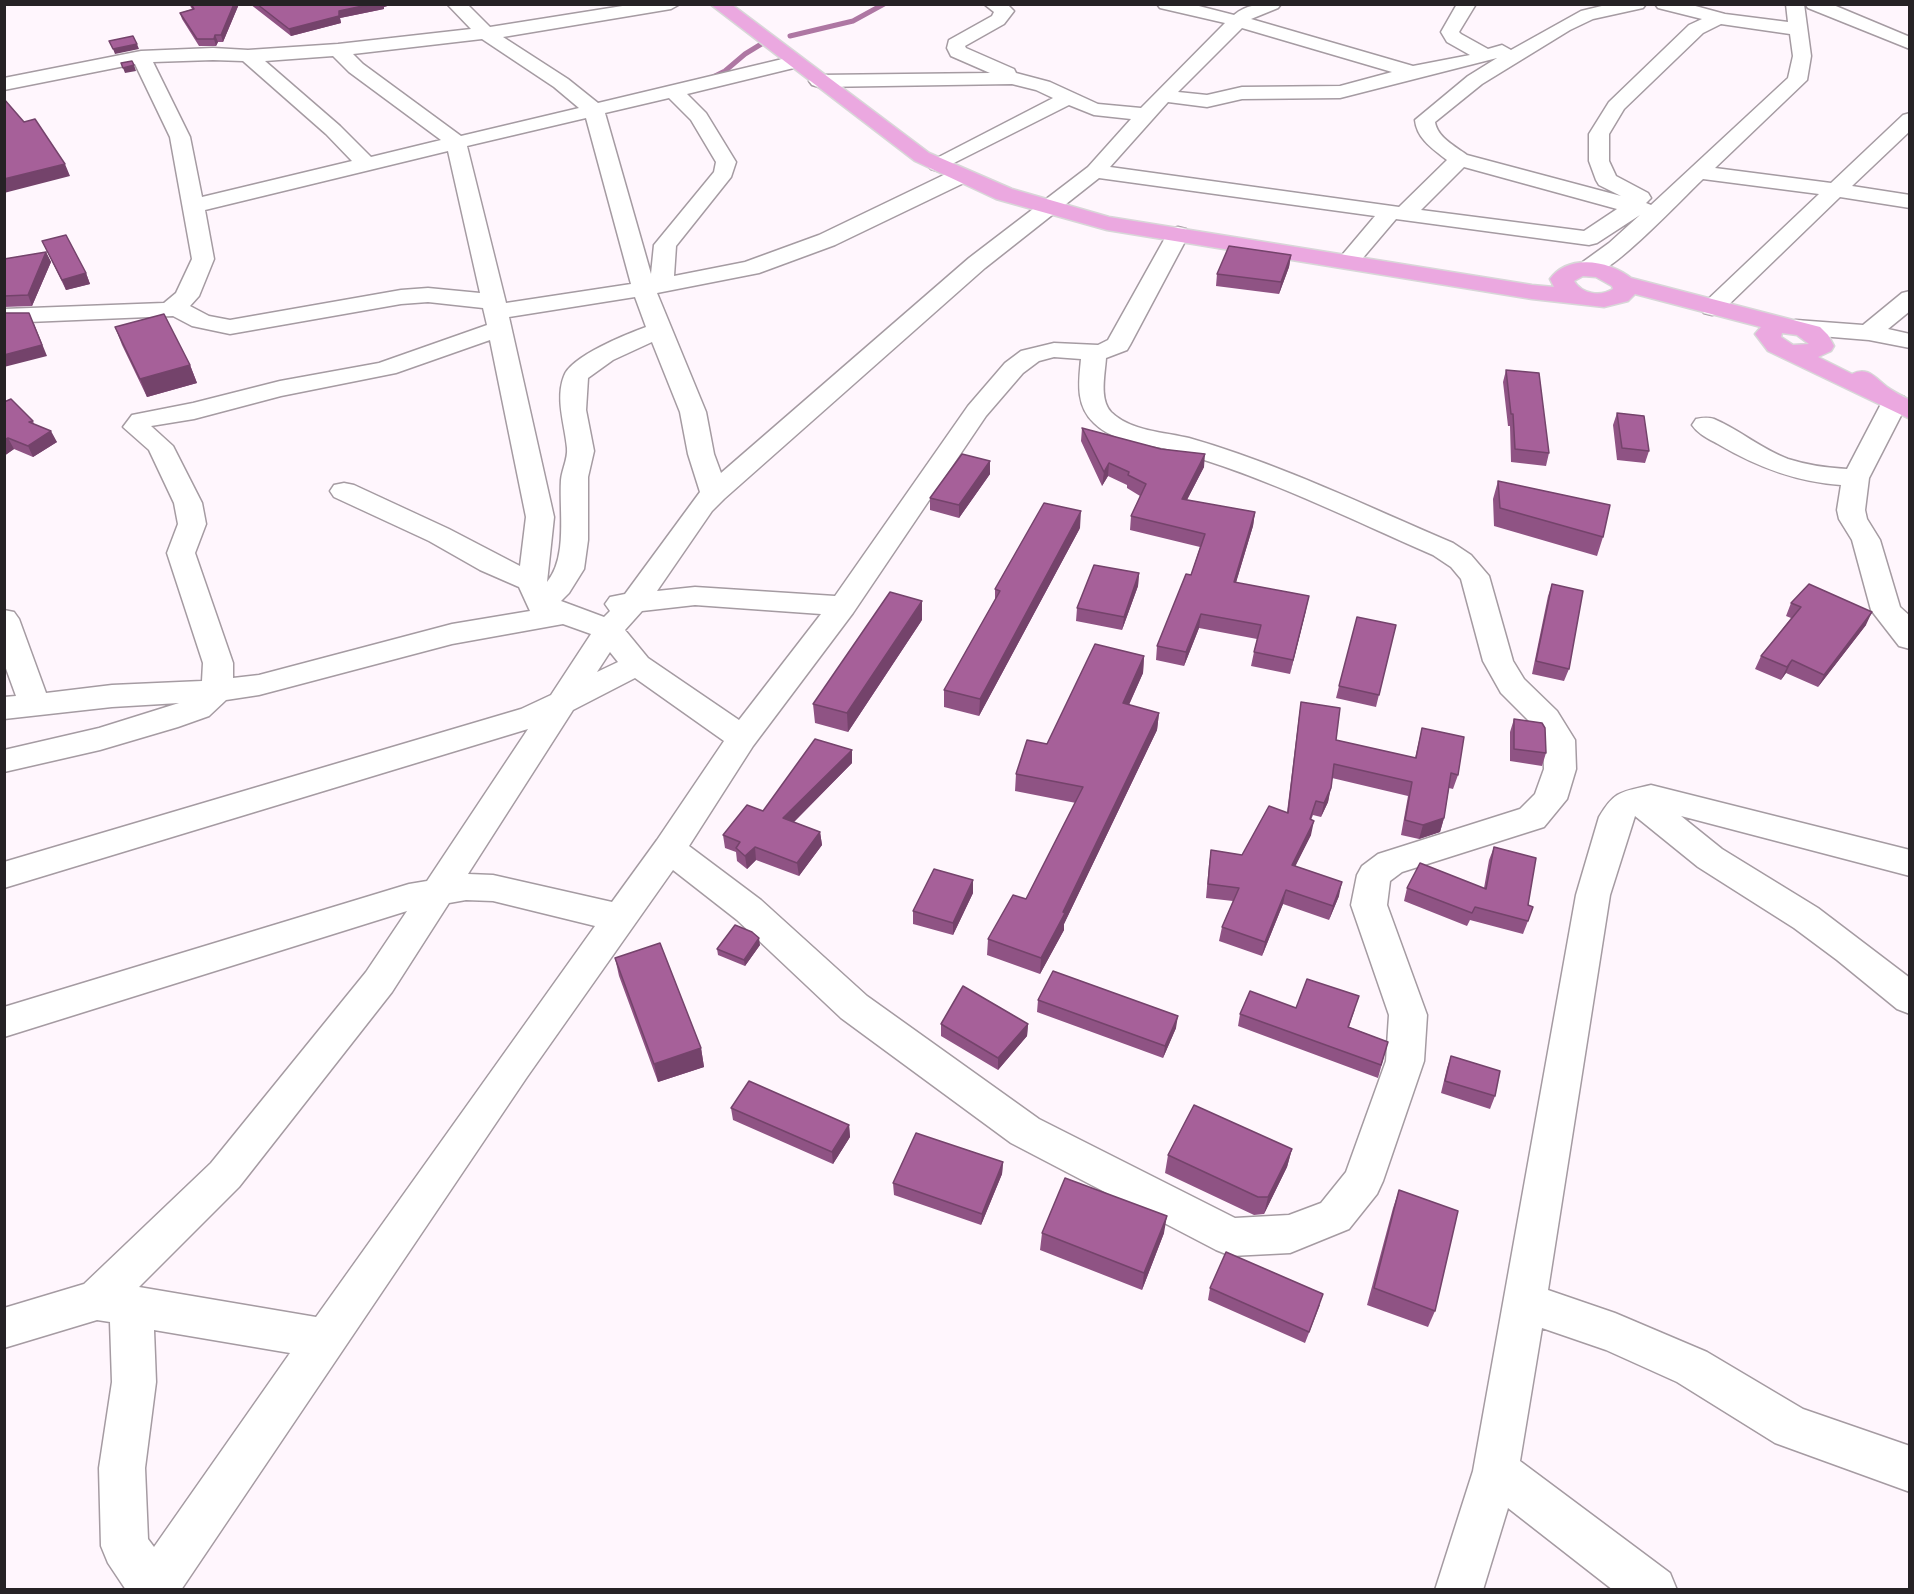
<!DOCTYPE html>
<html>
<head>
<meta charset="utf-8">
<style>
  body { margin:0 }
  #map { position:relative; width:1914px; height:1594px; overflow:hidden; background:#fff6fd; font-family:"Open Sans",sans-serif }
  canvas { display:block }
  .frame { position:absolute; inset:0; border:6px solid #262225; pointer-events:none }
</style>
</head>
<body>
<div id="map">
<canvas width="1914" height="1594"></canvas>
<div class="frame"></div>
</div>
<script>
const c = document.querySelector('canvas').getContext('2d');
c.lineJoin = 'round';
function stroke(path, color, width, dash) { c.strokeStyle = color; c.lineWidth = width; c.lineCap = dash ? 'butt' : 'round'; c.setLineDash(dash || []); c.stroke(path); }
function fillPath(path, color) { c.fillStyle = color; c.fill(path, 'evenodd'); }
stroke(new Path2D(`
  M790,36L853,21L884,4
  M713,77L725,71L745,54L763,43`), '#ae77a3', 5);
const minor = new Path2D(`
  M447,4H467L490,27L635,4H680L671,9L503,37L568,79L598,103L795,56L802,58L805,62L802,66L687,94L706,113L736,162L731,177L676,246L674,276L745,262L819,235L952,171L960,170L968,171L971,176L968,181L835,245L759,273L657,293L706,412L714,454L721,473L969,258L1088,167L1131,119L1094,115L1069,105L938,171L931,169L927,165L931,161L1053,98L1036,90L1012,84L819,87L812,85L809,81L812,77L819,75L990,73L951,56L947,48L949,40L992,16L994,12L984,4H1007L1014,11L1004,24L965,46L966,48L1014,69L1016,73L1050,82L1098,104L1141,108L1225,23L1160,8L1157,4H1191L1234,15C1248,3 1263,4 1281,4L1278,8L1251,19L1413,66L1470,55L1447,42L1441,32L1457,4H1476L1459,32L1461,34L1488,49L1502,45L1511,50L1581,11L1610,4H1646L1643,8L1593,19L1570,30L1482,84L1435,122C1437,137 1455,146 1467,155L1621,196L1599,185L1596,180L1589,161V134L1609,102L1689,25L1702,19L1658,8L1655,4H1688L1725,14L1788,22L1786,4H1804L1811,56L1807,80L1715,168L1831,183L1903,115L1910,113V131L1852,186L1910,195V208L1840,197L1720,313L1712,315L1704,313L1700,308L1704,303L1819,194L1703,179C1680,201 1620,265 1594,275C1588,276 1585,275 1580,274L1577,269L1580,264L1609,243L1640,215L1597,243L1589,245L1396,219L1356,266L1348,268L1340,266L1337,261L1375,216L1099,178L985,268L724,499L712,511L657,591L695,587L835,596L968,406L1005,363L1021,351L1054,343L1098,345L1108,340L1170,229L1178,227L1186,229L1189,234L1130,345L1127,350L1106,358C1105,374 1099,399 1111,412C1130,431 1164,432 1189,438C1280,464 1366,506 1453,543L1471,555L1489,576L1513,661L1524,679L1557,711L1575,740L1576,769L1567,799L1544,827L1402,872L1390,881L1387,905L1427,1015L1424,1061L1383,1181L1377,1194L1349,1229L1290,1253L1231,1256L1216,1250L1011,1143L841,1018L737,920L673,870L527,1077L181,1590H126L108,1563L101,1546L99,1468L112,1382L110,1322L97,1320L4,1348V1308L84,1284L211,1163L366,972L407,911L4,1037V1007L409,884L427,881L528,729L4,888V862L521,709L551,695L591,634L563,624L452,644L259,695L226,700L209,716L178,727L100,750L4,772V750L99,728L179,703L112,707L4,719V697L16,696L4,663V610L14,612L19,619L46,693L112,685L202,681L203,663L167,553L178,524L174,503L149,450L123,427L132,415L193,403L280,381L379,363L487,325L483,308L428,302L401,304L230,334L192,326L173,316L4,323V309L164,303L176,293L192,259L170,137L135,64L4,90V78L141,51L213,48L248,50L338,44L471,29ZM1721,24L1790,34L1793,56L1788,78L1651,205L1646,203L1651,198L1648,193L1616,176L1609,161V134L1624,109L1703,33ZM1242,28L1392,72L1340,86L1242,87L1207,95L1178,92ZM482,39L554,87L579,108L461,136L363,64L353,54ZM333,56L349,72L441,140L371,157L340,126L265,61ZM1497,58L1468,76L1415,120C1417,139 1433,149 1447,160L1399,207L1110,167L1168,102L1207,107L1242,99L1340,98ZM213,60L243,61L326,134L352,161L202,197L190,137L153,62ZM669,98L691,120L716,162L714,172L654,245L651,274L605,113ZM586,118L631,284L506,303L467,146ZM448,151L480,293L428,288L401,290L230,320L209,316L190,306L199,296L214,259L205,210ZM1464,167L1617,209L1584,231L1421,210ZM635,297L646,327C627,334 571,356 564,376C555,399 565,425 567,448C568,459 562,469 561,480C559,511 568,557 547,582L554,517L509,317ZM490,340L526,517L520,566L449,529L354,485L344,483L334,485L330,491L334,497L429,541L480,570L519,587L530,611L452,624L259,675L233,678V663L195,553L206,524L202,503L173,446L151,426L194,419L281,396L396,373ZM652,342L680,412L688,454L700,492L625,594L610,597L605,604L610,611L604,617L561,601L569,593L584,569L588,540V477L594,451L586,410L588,378L613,360ZM1054,357L1081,359C1079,381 1075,405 1094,423C1114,443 1149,444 1175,451C1264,476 1348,518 1433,555L1451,567L1461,579L1483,661L1501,693L1535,727L1543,740L1544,769L1535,794L1520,809L1378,854L1362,866L1357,875L1351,905L1389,1015L1386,1061L1346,1172L1321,1203L1289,1215L1235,1218L1039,1119L867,996L761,900L689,846L753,746L853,613L986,416L1023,373L1039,361ZM695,605L821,614L739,720L648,658L625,630L642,611ZM610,652L618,662L597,672ZM635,678L724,741L657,840L612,902L493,875L468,874L573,710ZM466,900L493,901L595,926L316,1317L139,1287L239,1187L392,992L449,903ZM154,1330L290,1353L154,1547L148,1539L145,1468L156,1382Z
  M1805,4H1831L1910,37V49L1808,8Z
  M1910,291V311L1888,329L1910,334V348L1869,340L1796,334L1787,332L1784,327L1787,322L1796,320L1863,325L1902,293Z
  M1895,394L1904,397L1908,402L1869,478L1865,510L1867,519L1880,540L1900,607L1910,616V649L1899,646L1871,610L1852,540L1839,519L1837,510L1841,485C1796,482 1757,467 1718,444C1709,439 1698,434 1692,425L1696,419C1702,418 1707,417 1714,419C1740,430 1761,449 1788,459C1807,465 1827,468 1847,469L1882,402L1886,397Z
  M1651,785L1910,850V876L1681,816L1722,849L1818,908L1910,978V1014L1897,1009L1837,960L1794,928L1698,867L1635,816L1610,895L1548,1290L1615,1313L1707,1352L1803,1409L1910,1446V1492L1775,1443L1677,1382L1606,1350L1542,1328L1520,1461L1670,1573L1677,1590H1613L1508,1508L1483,1590H1435L1473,1471L1576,895L1599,817C1615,790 1622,792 1651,785Z`);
const major = new Path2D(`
  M710,4H731L929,153L1012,189L1109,217L1532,285L1554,287L1550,279C1569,253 1610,261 1631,278L1820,327L1828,335L1834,346L1831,351L1818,357L1852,374C1868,366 1875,378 1887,387C1894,392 1902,396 1910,400V419L1768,351L1755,334L1761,327L1635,294L1628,301L1604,307L1532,299L1107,230L996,199L915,161ZM1583,276L1596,277L1612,286L1613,289C1600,297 1582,294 1574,281ZM1782,333L1797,335L1809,344L1793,345L1781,337Z`);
stroke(minor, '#a59ba2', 3);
stroke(major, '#d8d7d8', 3);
fillPath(minor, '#fff');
fillPath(major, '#eba8e0');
fillPath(new Path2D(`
  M189,4H239L223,42H218L216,46H199L182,19L180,13L192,9Z
  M250,4H394L384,7V9L340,18L341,23L291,36Z
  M42,241L86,273L90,284L66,290Z
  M46,252L51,262L32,306L4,307V259Z
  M1291,255L1289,267L1279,294L1216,286L1217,274Z
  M115,327L190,365L197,383L147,397L122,345Z
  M1506,370L1549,453L1546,466L1511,462L1510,426H1508L1503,382Z
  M4,402L33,421L34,424L57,442L33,457L14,449L4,456Z
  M1617,413L1649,451L1645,463L1617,460L1613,425Z
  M1082,428L1204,467L1187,500L1255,512L1253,526L1236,582L1306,610L1290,674L1251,666L1254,652L1257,639L1199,628L1184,666L1156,660L1157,646L1191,575L1200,547L1130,530L1131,516L1140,496L1127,488V485L1108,476L1102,486L1081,441Z
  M990,461V474L959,518L930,510V498Z
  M1498,481L1603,537L1597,556L1494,526L1493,499Z
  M1080,528L979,716L944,707V690L995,600V589Z
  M1139,573L1138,586L1122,630L1076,621L1077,608Z
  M1552,584L1569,669L1564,681L1532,674L1548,596Z
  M1791,603L1866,625L1818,687L1786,673L1781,680L1755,669L1761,656L1791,618L1786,616Z
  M922,620L848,732L815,723L813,704Z
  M1396,625L1376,707L1336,698L1339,686Z
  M1144,656L1143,673L1129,705L1159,713L1157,730L1064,924V930L1040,974L987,955L988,939L1026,899L1076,803L1015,791L1016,774Z
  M1301,702L1336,740L1415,758L1422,728L1458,775L1453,789L1449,788L1444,818L1440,832L1419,839L1401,835L1408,796L1332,778L1328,802L1321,817L1313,815L1311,820V835L1295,866L1339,896L1329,920L1283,904L1262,956L1219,941L1222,927L1233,901L1206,898L1209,864L1211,850L1242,855L1287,812L1299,716Z
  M1514,719L1546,753L1542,766L1510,761V732Z
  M852,750V763L794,822L820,832L822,845L799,876L756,860L747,869L737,861L736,852L725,848L723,835L763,811Z
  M1494,847L1528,905V921L1523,934L1470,920L1467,926L1404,901L1407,888H1484L1489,860Z
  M973,880V893L953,935L913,924V911Z
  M760,945L745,966L718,955L717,949Z
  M615,958L701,1048L704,1067L658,1082L619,976Z
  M1038,1000L1176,1028L1163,1058L1037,1012Z
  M1296,1008L1355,1009L1349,1027L1388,1042L1378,1078L1238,1026L1240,1014Z
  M941,1024H1028L1027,1036L998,1070L941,1036Z
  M1451,1056L1495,1096L1490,1109L1441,1093L1447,1068Z
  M731,1108L849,1125L850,1137L833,1164L733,1120Z
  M1292,1149L1287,1167L1264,1214L1254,1215L1165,1173L1168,1155Z
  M1003,1162L1002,1174L981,1225L894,1195L893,1183Z
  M1399,1190L1435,1311L1428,1327L1367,1305L1393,1208Z
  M1042,1233H1164L1142,1290L1040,1250Z
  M1210,1288L1320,1305L1305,1343L1208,1300Z`), '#8f5384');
fillPath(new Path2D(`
  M234,4H239L223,42L221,35Z
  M372,4H394L384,7V9L340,18L341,23L291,36L289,29L339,11Z
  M215,35L218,42L216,46L214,39Z
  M137,44L139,49L115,54L113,49Z
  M134,65L136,71L125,73L123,68Z
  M65,164L70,176L4,193V179Z
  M46,252L51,262L32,306L28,295Z
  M1291,255L1289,267L1279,294L1281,282Z
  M86,273L90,284L66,290L62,280Z
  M34,324L47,356L4,367V355Z
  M190,365L197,383L147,397L140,379Z
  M51,431L57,442L33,457L28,446Z
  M8,438L14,449L4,456V440Z
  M1205,454L1204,467L1180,513L1182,499Z
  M990,461V474L959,518V505Z
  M1109,463L1108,476L1102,486L1104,472Z
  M1081,511L1080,528L979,716L980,699Z
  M1255,512L1253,526L1232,596L1234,582Z
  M1139,573L1138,586L1122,630L1124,617Z
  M1309,596L1306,610L1290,674L1293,660Z
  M922,601V620L848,732L847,713Z
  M1872,612L1866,625L1818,687L1824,675Z
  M1201,614L1199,628L1184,666L1186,652Z
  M1144,656L1143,673L1122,720L1123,703Z
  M1792,660L1786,673L1781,680L1787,667Z
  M1159,713L1157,730L1064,924V930L1040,974L1041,958Z
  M852,750V763L785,831L783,818Z
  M1331,788L1328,802L1321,817L1324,803Z
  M1444,818L1440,832L1419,839L1423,825Z
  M1314,821L1311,835L1289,879L1292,865Z
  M820,832L822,845L799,876L797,863Z
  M755,847L756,860L747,869L745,856Z
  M973,880V893L953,935V923Z
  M1342,882L1339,896L1329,920L1333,906Z
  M1286,890L1283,904L1262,956L1265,942Z
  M759,938L760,945L745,966L744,960Z
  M1178,1016L1176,1028L1163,1058L1165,1046Z
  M1028,1024L1027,1036L998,1070V1058Z
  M701,1048L704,1067L658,1082L654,1064Z
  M849,1125L850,1137L833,1164L832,1152Z
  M1292,1149L1287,1167L1264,1214L1268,1197Z
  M1003,1162L1002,1174L981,1225L982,1214Z
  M1167,1216L1164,1233L1142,1290L1144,1273Z`), '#74436b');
const building = new Path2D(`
  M191,4H234L221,35H215L214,39H197L180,13L194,9Z
  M257,4H372L339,11V16L289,29Z
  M133,36L137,44L113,49L109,41Z
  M132,61L134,65L123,68L121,63Z
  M4,99L24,122L35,119L65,164L4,179Z
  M66,235L86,273L62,280L42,241Z
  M1229,246L1291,255L1281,282L1217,274Z
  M46,252L28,295L4,296V259Z
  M4,313H29L42,345L4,355Z
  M164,314L190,365L140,379L115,327Z
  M1506,370L1539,373L1549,453L1515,449L1513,414H1511Z
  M11,399L33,421L29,422L51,431L28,446L8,438L4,440V402Z
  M1617,413L1644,416L1649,451L1622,448Z
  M1082,428L1161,449L1205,454L1182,499L1255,512L1234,582L1309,596L1293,660L1254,652L1261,625L1201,614L1186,652L1157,646L1186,574L1191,575L1205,534L1131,516L1146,484L1128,475L1129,472L1109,463L1104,472Z
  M962,454L990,461L959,505L930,498Z
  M1498,481L1610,505L1603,537L1500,508Z
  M1044,503L1081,511L980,699L944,690L1000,591L995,589Z
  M1094,565L1139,573L1124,617L1077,608Z
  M1552,584L1583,591L1569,669L1536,661Z
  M1809,584L1872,612L1824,675L1792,660L1787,667L1761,656L1801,607L1791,603Z
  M890,592L922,601L847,713L813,704Z
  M1357,617L1396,625L1379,695L1339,686Z
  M1095,644L1144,656L1123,703L1159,713L1063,912L1065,913L1041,958L988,939L1013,895L1026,899L1083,787L1016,774L1027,740L1047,744Z
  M1301,702L1340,708L1336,740L1416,758L1422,728L1464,737L1458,775L1451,773L1444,818L1423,825L1405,820L1412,782L1334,764L1331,788L1324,803L1316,801L1310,819L1314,821L1292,865L1342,882L1333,906L1286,890L1265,942L1222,927L1239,888L1208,884L1211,850L1242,855L1269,806L1288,813Z
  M1514,719L1542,723L1545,728L1546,753L1514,749Z
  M815,739L852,750L783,818L820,832L797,863L755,847L745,856L736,848L740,842L723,835L747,805L763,811Z
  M1494,847L1536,858L1528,905L1533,907L1528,921L1475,907L1472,913L1407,888L1420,863L1486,889Z
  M934,869L973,880L953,923L913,911Z
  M735,925L752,932L759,938L744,960L717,949Z
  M660,943L701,1048L654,1064L615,958Z
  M1053,971L1178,1016L1165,1046L1038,1000Z
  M1307,979L1359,996L1348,1027L1388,1042L1381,1065L1240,1014L1250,991L1296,1008Z
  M963,986L1028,1024L998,1058L941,1024Z
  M1451,1056L1500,1071L1495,1096L1445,1081Z
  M749,1081L849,1125L832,1152L731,1108Z
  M1194,1105L1292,1149L1268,1197H1258L1168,1155Z
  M916,1133L1003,1162L982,1214L893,1183Z
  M1065,1178L1167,1216L1144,1273L1042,1233Z
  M1399,1190L1458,1211L1435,1311L1374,1288Z
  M1226,1252L1323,1294L1309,1332L1210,1288Z`);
fillPath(building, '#a66099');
stroke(building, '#74436b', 1.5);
</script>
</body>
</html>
